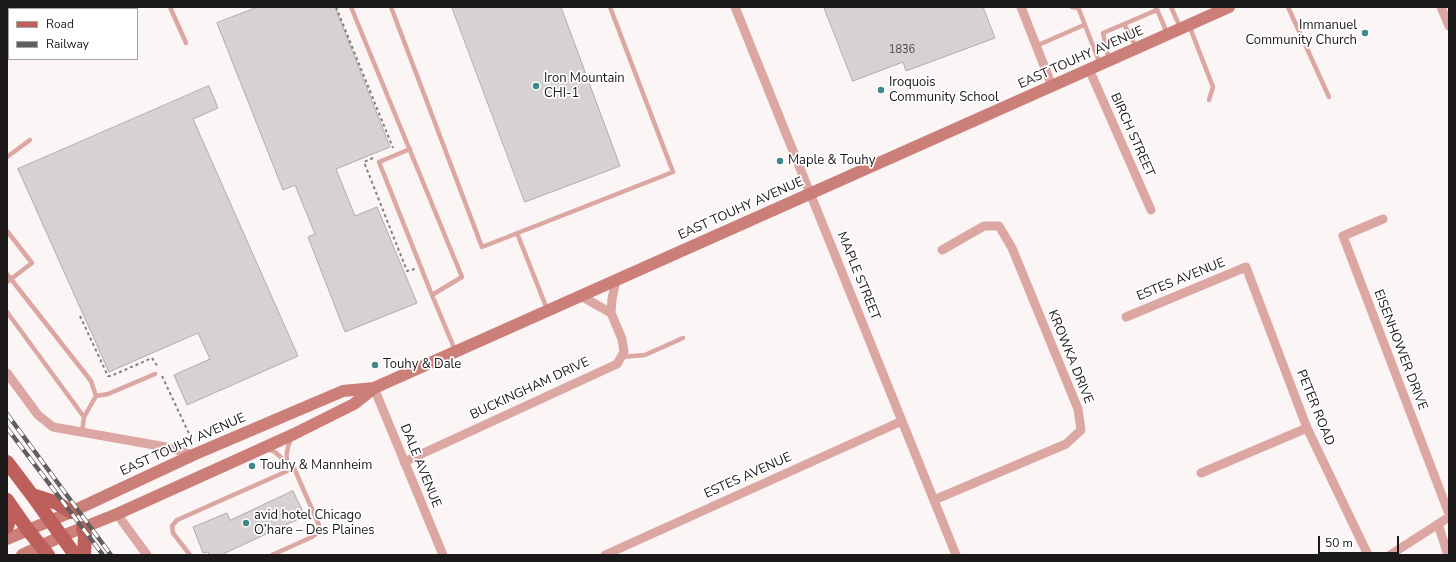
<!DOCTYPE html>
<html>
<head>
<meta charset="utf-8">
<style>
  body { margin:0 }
  #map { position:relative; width:1456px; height:562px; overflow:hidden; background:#fbf5f5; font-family:"Nunito Sans",sans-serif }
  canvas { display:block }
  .frame { position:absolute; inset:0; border:8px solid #1b1919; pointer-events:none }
  .legend { position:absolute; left:8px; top:8px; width:130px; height:52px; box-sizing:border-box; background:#fff; border:1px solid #a4a3a3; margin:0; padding:5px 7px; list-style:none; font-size:12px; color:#1b1919 }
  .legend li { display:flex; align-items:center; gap:8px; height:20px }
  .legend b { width:20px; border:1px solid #a4a3a3 }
  .scale { position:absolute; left:1318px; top:536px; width:81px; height:18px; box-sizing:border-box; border:2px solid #1b1919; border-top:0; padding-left:5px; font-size:12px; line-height:14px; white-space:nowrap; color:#1b1919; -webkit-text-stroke:3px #fff; paint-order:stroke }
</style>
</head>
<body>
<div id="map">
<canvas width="1456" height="562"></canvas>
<div class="frame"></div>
<ul class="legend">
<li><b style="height:5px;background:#bd5f5b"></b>Road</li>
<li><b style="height:5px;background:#615e5e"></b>Railway</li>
</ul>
<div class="scale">50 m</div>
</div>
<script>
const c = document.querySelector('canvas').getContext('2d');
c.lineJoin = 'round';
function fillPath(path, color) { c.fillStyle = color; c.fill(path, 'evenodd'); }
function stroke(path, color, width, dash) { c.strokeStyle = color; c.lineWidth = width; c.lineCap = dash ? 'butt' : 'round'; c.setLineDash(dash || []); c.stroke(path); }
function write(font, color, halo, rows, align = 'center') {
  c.font = font + ' "Nunito Sans",sans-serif'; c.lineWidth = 3.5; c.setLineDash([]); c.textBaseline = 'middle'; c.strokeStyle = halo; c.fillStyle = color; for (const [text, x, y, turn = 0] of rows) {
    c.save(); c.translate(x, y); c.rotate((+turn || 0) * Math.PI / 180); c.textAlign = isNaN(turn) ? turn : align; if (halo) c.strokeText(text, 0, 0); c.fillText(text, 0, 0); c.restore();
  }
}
const building = new Path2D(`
  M258,7H335L390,147L336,169L355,216L377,207L417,303L345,332L308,237L315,234L295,185L283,190L217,23Z
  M452,7H561L620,166L525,202Z
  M824,7H983L995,38L906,71L903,62L853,81Z
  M209,86L218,108L193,119L298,356L187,405L174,375L210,359L198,333L109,372L18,169Z
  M293,491L305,516L221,555H209L208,552L203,553L193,527L227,513L230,520Z`);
fillPath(building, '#d7d1d1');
stroke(building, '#b1abab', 1);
stroke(new Path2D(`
  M336,7L393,148
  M373,158L364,162L407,271L415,269
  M80,316L108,376H111L152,358L158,367
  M162,376L192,440`), '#837f7f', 2, [3, 3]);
stroke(new Path2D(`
  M10,7L11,9
  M170,7L186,43
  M351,7L462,277L432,295L455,350
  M391,7L482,247L673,172L610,7
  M1072,7L1078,8
  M1078,7L1100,64
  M1156,7L1167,33
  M1171,7L1180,27
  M1288,7L1329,97
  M1124,24L1136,47
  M1189,25L1213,87L1209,100
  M1036,46L1084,25
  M1109,60L1103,33L1157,10
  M410,149L379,162L432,295
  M7,157L30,140
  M7,231L32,263L7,282
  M517,233L547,309
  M7,274L91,381L96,396L84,417L82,432
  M7,312L84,417
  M620,357L645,355L683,338
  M96,396L108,394L155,374
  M267,449L275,452L286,462
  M289,470C285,459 286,449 291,439
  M190,555L173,533L172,526L177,520L294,468L319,525V532L312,537L272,555`), '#dca6a2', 4.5);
stroke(new Path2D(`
  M735,7L956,555
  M1021,7L1052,86
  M1441,7L1449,26
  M20,9L25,7
  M7,15L9,14
  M1089,69L1151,210
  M1383,219L1343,236L1449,514
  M581,296L611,313
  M1126,317L1246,267L1307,428L1368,555
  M7,373L38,415L53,427L166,447L193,455
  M374,388L443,555
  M404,462L617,364L624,352L622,339L611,313L612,299L616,280
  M1201,473L1307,428
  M934,500L1066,444L1081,430L1078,409L1012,248L999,226H984L942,250
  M117,514L147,555
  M1438,524L1448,555
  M605,555L902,421
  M1390,555L1449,517`), '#dca6a2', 9);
stroke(new Path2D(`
  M7,539L71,512L193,455L343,391L374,388
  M22,555L62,536L117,514L239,459L294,434L354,404L374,388L1229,7`), '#cc7e79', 12);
stroke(new Path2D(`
  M7,462L32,495L75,555
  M32,495L57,503L71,512
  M7,500L28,530L48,555
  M7,527L10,516L7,502
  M83,528L85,535L84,555`), '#bd5f5b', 14);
const rail = new Path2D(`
  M7,414L111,555
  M7,428L103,555`);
stroke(rail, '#615e5e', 4.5);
stroke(rail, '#fff', 3, [9]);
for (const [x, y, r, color] of [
  [1365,33,4,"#418989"],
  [536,86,4,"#418989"],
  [881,90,4,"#418989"],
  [780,161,4,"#418989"],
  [375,365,4,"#418989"],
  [252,466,4,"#418989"],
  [246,523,4,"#418989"]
]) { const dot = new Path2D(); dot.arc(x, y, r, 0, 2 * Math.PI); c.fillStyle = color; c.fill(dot); stroke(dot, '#fff', 1.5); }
write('11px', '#4a4747', null, [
  ["1836",902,50]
]);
write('13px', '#1b1919', '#fff', [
  ["Immanuel",1357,26,"right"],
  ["Community Church",1357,41,"right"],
  ["Iron Mountain",544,79],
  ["CHI-1",544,94],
  ["Iroquois",889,83],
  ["Community School",889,98],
  ["Maple & Touhy",788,161],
  ["Touhy & Dale",383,365],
  ["Touhy & Mannheim",260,466],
  ["avid hotel Chicago",254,516],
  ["O’hare – Des Plaines",254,531]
], 'left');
write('13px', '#1b1919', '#fff', [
  ["EAST TOUHY AVENUE",1081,58,-24],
  ["BIRCH STREET",1132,135,66],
  ["EAST TOUHY AVENUE",741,209,-24],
  ["MAPLE STREET",858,276,68],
  ["ESTES AVENUE",1181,280,-22],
  ["EISENHOWER DRIVE",1400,350,69],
  ["KROWKA DRIVE",1070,357,68],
  ["BUCKINGHAM DRIVE",530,389,-25],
  ["PETER ROAD",1315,408,68],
  ["EAST TOUHY AVENUE",183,445,-24],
  ["DALE AVENUE",420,466,68],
  ["ESTES AVENUE",748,476,-24]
]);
</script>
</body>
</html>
